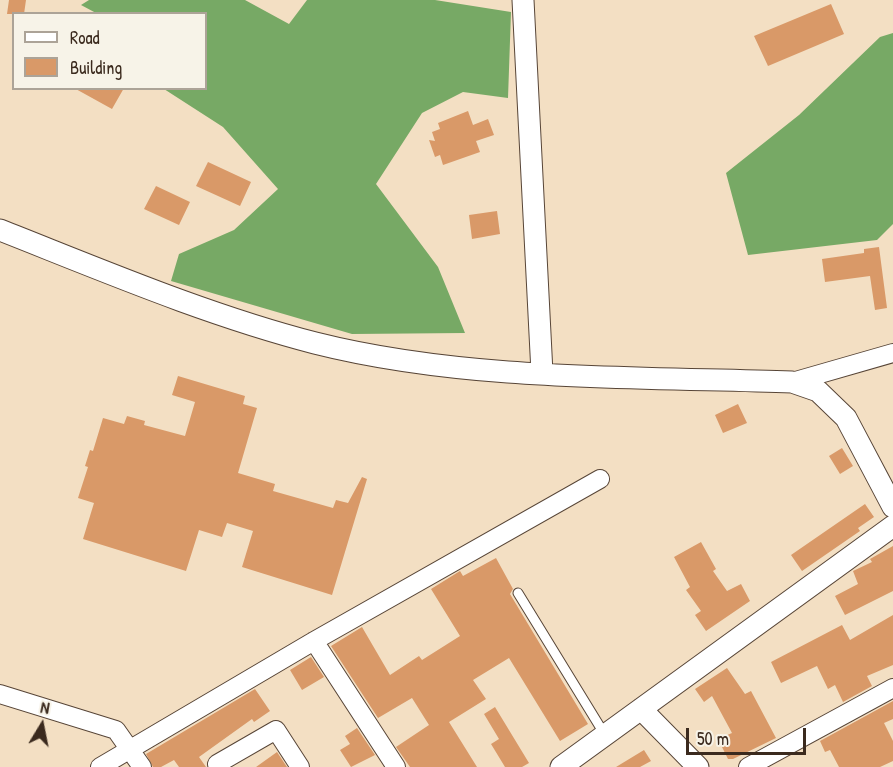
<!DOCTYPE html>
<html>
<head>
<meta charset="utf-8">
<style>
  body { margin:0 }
  #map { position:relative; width:893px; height:767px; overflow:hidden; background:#f3dfc3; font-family:"Patrick Hand",sans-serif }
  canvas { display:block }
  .legend { position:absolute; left:12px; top:12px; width:195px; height:78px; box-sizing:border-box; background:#f7f3e8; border:2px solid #aca397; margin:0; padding:8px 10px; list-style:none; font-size:18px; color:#3b2a1e }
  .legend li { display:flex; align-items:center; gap:12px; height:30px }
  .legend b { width:30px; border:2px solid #aca397 }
  .north { position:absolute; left:12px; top:695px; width:60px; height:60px; -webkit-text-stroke:4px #f7f3e8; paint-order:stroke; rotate:10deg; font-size:16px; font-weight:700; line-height:24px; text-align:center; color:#3b2a1e }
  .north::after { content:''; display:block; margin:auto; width:21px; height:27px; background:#3b2a1e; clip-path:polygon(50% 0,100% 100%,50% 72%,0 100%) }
  .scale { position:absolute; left:686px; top:728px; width:120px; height:27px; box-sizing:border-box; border:3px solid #3b2a1e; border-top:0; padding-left:8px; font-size:18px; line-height:21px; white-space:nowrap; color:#3b2a1e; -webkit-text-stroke:4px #f7f3e8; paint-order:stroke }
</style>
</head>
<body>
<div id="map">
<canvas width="893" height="767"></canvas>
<ul class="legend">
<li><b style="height:8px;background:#fff"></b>Road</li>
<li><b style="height:16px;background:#d99968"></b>Building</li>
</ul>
<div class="north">N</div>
<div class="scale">50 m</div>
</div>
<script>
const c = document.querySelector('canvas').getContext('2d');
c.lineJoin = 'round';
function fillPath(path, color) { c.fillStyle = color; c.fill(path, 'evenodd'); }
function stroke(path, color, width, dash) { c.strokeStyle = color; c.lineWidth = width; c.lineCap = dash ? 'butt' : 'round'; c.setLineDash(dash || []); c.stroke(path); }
fillPath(new Path2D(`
  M89,0H245L289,24L307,0H435L511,12L508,98L463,92L422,113L376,184L438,267L465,333L352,334L171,281L179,254L234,230L278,189L223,127L164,89L206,88V14L96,13L81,5Z
  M893,33V224L877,240L748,255L726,173L799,115L880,37Z`), '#77a965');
fillPath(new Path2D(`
  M9,0H26L24,14H7Z
  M831,4L844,34L768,66L754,36Z
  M74,88H124L112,109Z
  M468,111L473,125L488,119L494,135L476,141L480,152L443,165L440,155L435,157L429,140L435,141L432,132L440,129L438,123Z
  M208,162L251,182L240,206L196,186Z
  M156,186L190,202L179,225L144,209Z
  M497,211L500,234L472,239L469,215Z
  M879,247L887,308L875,310L870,276L825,282L822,259L864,253V249Z
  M178,376L245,396L243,404L257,408L238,473L275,484L273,491L333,508L336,500L348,503L362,477L367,479L332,595L242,567L253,531L227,523L222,537L199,530L186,571L83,539L94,503L78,498L88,467L85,466L90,450L93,451L103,418L124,424L127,416L145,421L144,425L185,436L195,402L172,395Z
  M738,404L747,423L723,433L715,415Z
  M842,448L853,466L840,474L829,456Z
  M865,504L874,517L858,528L860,531L802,571L791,555Z
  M701,542L716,569L713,571L727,591L741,584L750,601L706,631L695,615L701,611L686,590L690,587L674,557Z
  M893,546V591L845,615L835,596L858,584L853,571L872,562L870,559Z
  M496,558L513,589L510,594L588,724L560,741L509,658L473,680L486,699L449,722L477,767H410L396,747L429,725L412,698L378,718L331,646L362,627L390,675L419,656L422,660L460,636L431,589L460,571L463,576Z
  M893,615V665L867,676L872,686L843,702L835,685L828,689L817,666L781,683L771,662L842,625L850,640Z
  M311,657L324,677L302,690L290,670Z
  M727,668L745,694L751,691L776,738L733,759H728L718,739L732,733L712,696L704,702L695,689Z
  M255,689L270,711L254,722L252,719L199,757L206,767H179L174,760L161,767H153L146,754Z
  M893,701V719L884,723L893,741V761L880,767H839L830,750L825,752L820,741Z
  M495,707L529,763L522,767H505L491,744L499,739L484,714Z
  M357,728L375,755L351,767L340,750L350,744L345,736Z
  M644,750L651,761L640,767H616Z
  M277,752L287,767H256Z`), '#d99968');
const service = new Path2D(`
  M518,593L605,735`);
const minor = new Path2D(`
  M792,382L893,353
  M314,641L396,767
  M0,694L116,730L142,767
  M100,767L314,641L600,479
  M219,767L217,764L276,730L300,767
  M748,767L893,688`);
const tertiary = new Path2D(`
  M523,0L542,373
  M0,230C104,271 207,315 315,343C465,381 638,377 792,382L818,391L846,418L893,507
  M641,709L698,767
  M561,767L893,526`);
stroke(service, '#574537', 11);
stroke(minor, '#574537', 20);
stroke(tertiary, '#574537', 23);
stroke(service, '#fff', 9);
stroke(minor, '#fff', 18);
stroke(tertiary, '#fff', 21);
</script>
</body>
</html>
